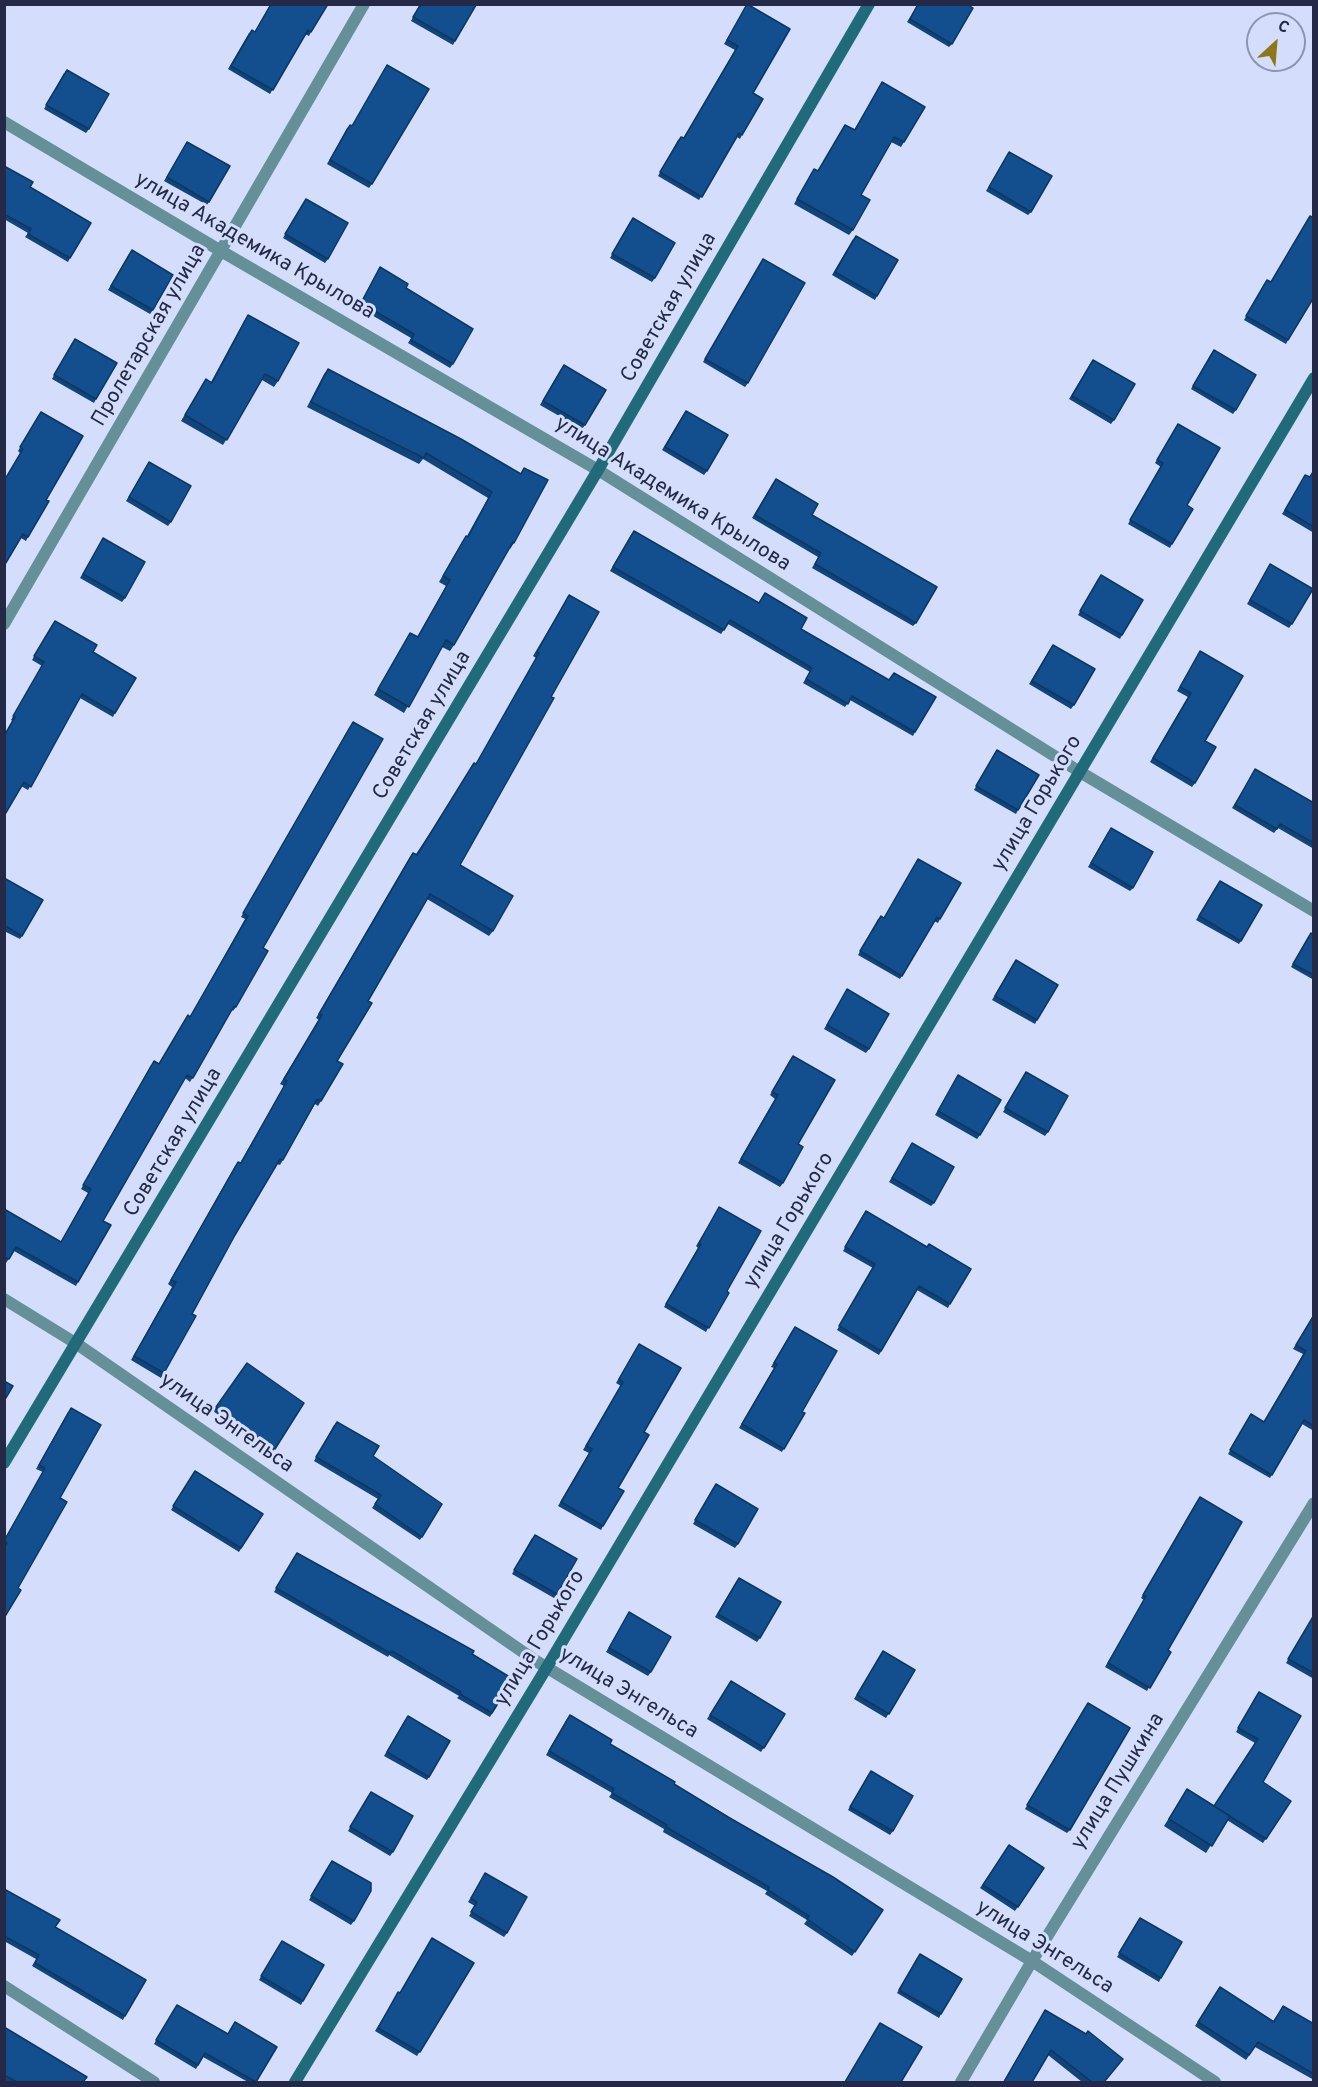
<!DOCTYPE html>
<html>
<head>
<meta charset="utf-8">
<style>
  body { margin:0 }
  #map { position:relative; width:1318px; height:2087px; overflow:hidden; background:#d4ddfc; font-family:Overpass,sans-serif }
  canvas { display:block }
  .frame { position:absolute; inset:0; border:6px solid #232946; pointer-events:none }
  .north { position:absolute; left:1246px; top:12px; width:60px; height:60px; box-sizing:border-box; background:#d4ddfc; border:2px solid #8d95b3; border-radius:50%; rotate:26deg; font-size:16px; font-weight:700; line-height:24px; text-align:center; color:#232946 }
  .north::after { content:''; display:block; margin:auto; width:21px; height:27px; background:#8e771b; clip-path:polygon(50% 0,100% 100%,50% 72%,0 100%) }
</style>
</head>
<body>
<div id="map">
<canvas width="1318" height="2087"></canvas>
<div class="frame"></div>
<div class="north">С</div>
</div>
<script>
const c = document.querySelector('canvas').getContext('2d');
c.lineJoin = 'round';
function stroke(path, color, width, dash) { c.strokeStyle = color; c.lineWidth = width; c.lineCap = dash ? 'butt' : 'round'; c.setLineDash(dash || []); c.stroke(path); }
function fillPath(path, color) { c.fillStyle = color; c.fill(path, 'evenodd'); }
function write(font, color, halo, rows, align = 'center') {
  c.font = font + ' Overpass,sans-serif'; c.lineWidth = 6; c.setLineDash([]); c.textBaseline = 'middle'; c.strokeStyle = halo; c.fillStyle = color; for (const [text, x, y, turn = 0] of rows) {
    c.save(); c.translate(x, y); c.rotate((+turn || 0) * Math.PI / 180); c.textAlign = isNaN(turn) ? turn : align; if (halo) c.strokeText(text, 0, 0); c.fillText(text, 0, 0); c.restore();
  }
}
stroke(new Path2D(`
  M4,122L221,251L598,470L1080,772L1314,911
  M4,624L364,4
  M4,1299L77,1344L536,1661L1032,1961L1215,2082
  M4,1986L154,2082
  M961,2082L1032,1961L1314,1503`), '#65909a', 12);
stroke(new Path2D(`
  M4,1463L598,470L869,4
  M295,2082L547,1667L1314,378`), '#206a79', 12);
fillPath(new Path2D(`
  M271,4L311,32L309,36L305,34L270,94L228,69L249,33L255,31Z
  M420,4L455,41L453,45L411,21Z
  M918,4L952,44L949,47L907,22Z
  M745,8L753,93L742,135L740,139L737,137L699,200L658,176L678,140L684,138L735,50L724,44Z
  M64,73L89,129L86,133L44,109Z
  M882,82L904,142L901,147L891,142L861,195L853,230L849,235L794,204L814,169L818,171L845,125L854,130Z
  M351,125L372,184L369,188L327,164L347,128Z
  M185,145L209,202L207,205L164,181Z
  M1007,155L1031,212L1028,215L986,191Z
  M4,166L30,187L70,258L68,262L25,237L28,233L4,219Z
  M304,202L328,259L325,263L283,238Z
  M630,222L655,278L652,282L610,258Z
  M853,239L877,296L875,300L832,275Z
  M129,254L153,310L150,314L108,290Z
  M761,263L748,383L745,387L703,362Z
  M380,267L453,364L450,368L408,343L411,338L358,307Z
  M1270,282L1288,340L1286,344L1244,320L1264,284Z
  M248,315L278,381L274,387L262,380L223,445L181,421L206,379L211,382L244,321Z
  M72,343L96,399L94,403L52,379Z
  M1211,354L1236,410L1233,414L1191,389Z
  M1090,364L1114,420L1111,424L1069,399Z
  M328,369L520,474L524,468L514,543L510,549L509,548L454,645L450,651L442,647L404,713L374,695L410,633L417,637L446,586L439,582L462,542L467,536L488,498L423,459L419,464L307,407L324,374Z
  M561,369L585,425L582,429L540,405Z
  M683,415L707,471L704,475L662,450Z
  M38,416L46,500L26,541L21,538L20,453L18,451Z
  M1176,427L1172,544L1170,548L1128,524L1161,467L1155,463Z
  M147,465L171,522L168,526L126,501Z
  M1314,470V533L1282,514L1303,479L1309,477Z
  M773,483L812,515L916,623L913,626L812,568L818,557L752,518Z
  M631,535L801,629L915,732L913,736L850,700L845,707L803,683L810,672L728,624L721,634L610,571Z
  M101,542L125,598L122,602L80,578Z
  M1268,568L1292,624L1289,628L1247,604Z
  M1098,579L1122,635L1120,639L1078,615Z
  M569,595L551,697L460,865L493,931L489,936L427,899L368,1001L337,1061L321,1101L318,1106L315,1104L283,1160L280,1165L277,1164L235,1235L192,1314L164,1373L161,1378L131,1360L172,1287L168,1284L235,1166L238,1162L240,1163L284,1086L280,1084L319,1020L316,1018L410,857L413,853L416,854L476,764L536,658L533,656Z
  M52,625L93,652L115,713L113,717L80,698L28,790L21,786L13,721L11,720L42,666L32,660Z
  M1050,649L1074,705L1071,709L1029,684Z
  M1198,655L1195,783L1192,787L1150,762L1188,697L1177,691Z
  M350,726L263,948L236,1007L233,1011L232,1010L190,1082L185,1078L103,1221L78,1282L76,1286L14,1251L6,1263L4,1262V1209L61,1242L88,1193L81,1189L151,1065L159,1064L190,1017L245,919L241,917Z
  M995,754L1018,810L1016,814L974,790Z
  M1253,773L1314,803V849L1278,828L1274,833L1232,808Z
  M1108,832L1133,888L1130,891L1088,867Z
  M916,863L940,919L938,923L934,921L900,979L858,955L878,919L884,918Z
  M4,878L22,936L20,939L4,931Z
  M1217,885L1241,941L1239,944L1196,920Z
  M1314,935V980L1291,967L1308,937Z
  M1013,964L1037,1020L1035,1024L992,1000Z
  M845,993L869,1049L866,1053L824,1029Z
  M790,1060L798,1144L783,1183L780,1187L738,1163L775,1099L770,1095Z
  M1024,1076L1048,1132L1045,1136L1003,1112Z
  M956,1079L980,1135L977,1139L935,1115Z
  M910,1147L934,1203L931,1206L889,1182Z
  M717,1211L727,1291L706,1332L664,1307L698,1248L696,1246Z
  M863,1215L950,1304L948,1308L917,1290L879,1355L837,1330L873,1268L843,1251Z
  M1314,1314V1431L1302,1424L1270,1478L1228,1454L1249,1418L1264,1422L1303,1354L1293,1349Z
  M792,1331L802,1412L782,1452L739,1428L774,1368L771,1367Z
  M637,1347L644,1432L618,1488L603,1526L601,1530L558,1506L589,1453L583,1450L621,1386L616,1383Z
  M304,1403L272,1453L213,1411L216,1407Z
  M68,1412L60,1498L4,1618V1540L43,1472L36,1469Z
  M334,1425L373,1456L442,1504L420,1540L372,1508L378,1499L314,1461Z
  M195,1471L263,1514L239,1552L171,1510Z
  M713,1488L738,1544L735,1548L693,1524Z
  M1197,1501L1168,1650L1147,1691L1105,1667L1144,1600L1141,1598Z
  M532,1538L557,1594L554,1598L512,1574Z
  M294,1557L472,1654L513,1679L490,1717L457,1698L459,1696L389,1655L388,1657L274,1592Z
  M736,1582L760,1638L757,1642L715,1617Z
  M1314,1615V1679L1286,1663Z
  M627,1616L651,1672L648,1676L606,1652Z
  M883,1651L915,1670L886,1718L854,1699Z
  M731,1681L785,1714L761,1752L707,1719Z
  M1256,1696L1263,1782L1291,1801L1263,1843L1227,1820L1206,1853L1164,1826L1187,1789L1214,1806L1255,1743L1236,1732Z
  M1085,1707L1070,1830L1067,1833L1025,1809Z
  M567,1719L883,1910L852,1956L804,1924L807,1920L765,1894L767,1891L663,1832L664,1829L609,1797L612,1793L546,1755Z
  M405,1720L429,1777L427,1780L384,1756Z
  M868,1775L893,1831L890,1835L848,1810Z
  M368,1796L393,1852L390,1856L348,1831Z
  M1009,1845L1044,1868L1015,1911L980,1888Z
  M329,1865L354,1921L351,1925L309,1900Z
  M483,1877L507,1933L504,1937L469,1916L475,1906L468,1902Z
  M4,1889L125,2016L123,2020L32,1966L36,1959L4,1941Z
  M1138,1921L1161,1978L1159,1982L1117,1957Z
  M279,1945L303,2001L301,2005L259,1980Z
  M917,1958L941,2014L939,2018L897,1993Z
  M474,1963L417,2056L375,2031L396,1996Z
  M1220,1987L1273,2021L1283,2006L1314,2024V2080L1255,2047L1246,2060L1195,2026Z
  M174,2009L227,2034L277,2047L256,2082H248L203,2057L196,2069L154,2044Z
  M1045,2010L1104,2082H1082L1048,2055L1032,2082H1003Z
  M4,2027L83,2082H8L4,2080Z`), '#10447a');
const building = new Path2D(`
  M271,4H328L311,32L308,30L273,90L231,66L252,30L255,32Z
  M421,4H474L476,5L455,41L413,17Z
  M747,4L790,29L753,93L763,99L742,135L739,133L702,197L660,172L681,137L684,138L738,46L727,40Z
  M918,4H967L973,8L952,44L910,19Z
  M387,65L429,89L372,184L330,160L350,125L352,126Z
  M67,70L109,94L89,129L46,105Z
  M882,82L925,107L904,142L894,137L861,195L870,200L853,230L797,199L814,169L818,171L845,125L855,130Z
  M187,142L230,166L209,202L167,177Z
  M1009,152L1052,176L1031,212L989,187Z
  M4,166L33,182L30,187L91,223L70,258L28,234L31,229L4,214Z
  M306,199L348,223L328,259L285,234Z
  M1310,216L1314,218V297L1288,340L1246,316L1267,280L1271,282Z
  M633,218L675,243L655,278L612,254Z
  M856,236L898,260L877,296L835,272Z
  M132,250L173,275L153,310L111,286Z
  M763,259L805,283L748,383L705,359Z
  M380,267L408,284L406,288L473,329L453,364L411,340L414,334L361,303Z
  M248,315L299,343L278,381L265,374L227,440L185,415L206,379L212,383Z
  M75,339L117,363L96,399L54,375Z
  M1214,350L1256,375L1236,410L1193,386Z
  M1093,360L1135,384L1114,420L1072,396Z
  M564,365L606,390L585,425L543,401Z
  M328,369L461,439L521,474L524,468L548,480L514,543L513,542L454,645L446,640L409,707L378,689L410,633L418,637L450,580L443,576L466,536L468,537L492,492L426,453L424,458L311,402Z
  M686,411L728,435L707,471L665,447Z
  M41,412L83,436L46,500L49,501L28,537L23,534L4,566V481L23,449L20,447Z
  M1178,424L1220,448L1187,505L1193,509L1172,544L1130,520L1163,463L1157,460Z
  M149,462L191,486L171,522L129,497Z
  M1314,470V527L1285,510L1305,475L1310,477Z
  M776,479L818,504L812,515L937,587L916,623L815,564L821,553L755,515Z
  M634,531L759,603L765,593L807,618L801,629L889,680L894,673L936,697L915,732L852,696L848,704L806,679L812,668L730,620L724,630L613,567Z
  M103,538L145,562L125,598L83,574Z
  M1270,564L1313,589L1292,624L1250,600Z
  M1101,575L1143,600L1122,635L1080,611Z
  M569,595L599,612L551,697L554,698L460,865L513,896L493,931L430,894L368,1001L372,1003L337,1061L343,1064L321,1101L317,1099L283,1160L280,1159L235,1235L192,1314L196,1316L164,1373L134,1356L176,1282L171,1280L238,1162L241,1163L287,1081L284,1079L322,1015L319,1014L413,853L417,855L474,763L476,764L539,653L537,652Z
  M55,621L97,645L93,652L136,678L115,713L82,694L31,787L24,782L4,816V736L15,717L13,716L44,662L34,656Z
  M1053,645L1095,669L1074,705L1032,681Z
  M1200,651L1243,676L1205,741L1216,747L1195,783L1153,758L1191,693L1180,687Z
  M353,722L383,739L263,948L268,951L236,1007L234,1006L193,1078L187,1075L103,1221L111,1225L78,1282L16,1247L9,1259L4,1257V1209L61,1242L91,1189L83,1185L154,1061L159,1064L188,1015L190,1017L248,916L243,913Z
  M997,750L1039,775L1018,810L976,786Z
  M1255,769L1314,803V843L1280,824L1277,829L1235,805Z
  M1111,828L1153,852L1133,888L1091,863Z
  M918,859L961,883L940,919L937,917L902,976L860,951L881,916L884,918Z
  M4,878L43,900L22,936L4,925Z
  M1220,881L1262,905L1241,941L1199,916Z
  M1311,933L1314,935V975L1293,964Z
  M1016,960L1058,985L1037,1020L995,996Z
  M847,989L889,1014L869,1049L827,1025Z
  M793,1056L835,1080L798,1144L803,1147L783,1183L741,1159L778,1095L772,1092Z
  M1026,1072L1068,1096L1048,1132L1005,1108Z
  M958,1075L1001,1100L980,1135L938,1111Z
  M912,1143L954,1167L934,1203L892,1178Z
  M719,1207L761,1231L727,1291L729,1293L709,1328L666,1304L701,1244L699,1243Z
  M866,1211L927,1247L929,1244L971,1269L950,1304L919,1286L881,1351L839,1326L875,1264L845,1247Z
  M1314,1315V1426L1304,1420L1272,1475L1230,1450L1251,1414L1264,1422L1306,1351L1296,1345Z
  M795,1327L837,1351L802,1412L805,1413L784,1449L742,1424L777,1364L774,1363Z
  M639,1344L681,1368L644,1432L649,1435L618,1488L624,1491L603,1526L561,1502L592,1449L586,1446L623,1382L619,1379Z
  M247,1363L304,1403L275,1449L216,1407Z
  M4,1381L13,1386L4,1401Z
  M71,1408L101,1425L60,1498L67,1502L18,1588L21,1590L4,1618V1548L7,1543L4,1541L45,1468L39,1465Z
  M337,1422L379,1446L373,1456L442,1504L422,1537L375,1504L381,1495L316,1457Z
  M195,1471L263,1514L241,1548L173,1506Z
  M716,1484L758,1509L738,1544L695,1520Z
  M1200,1497L1242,1522L1168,1650L1171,1652L1150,1688L1108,1663L1146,1596L1143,1595Z
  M535,1535L577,1559L557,1594L514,1570Z
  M297,1553L474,1651L472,1654L513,1679L492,1713L460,1694L461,1692L392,1651L390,1653L276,1588Z
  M739,1578L781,1602L760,1638L718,1614Z
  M629,1612L671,1637L651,1672L609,1648Z
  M1314,1615V1673L1288,1659Z
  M883,1651L915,1670L889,1714L857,1695Z
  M731,1681L785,1714L764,1748L710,1715Z
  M1259,1692L1301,1716L1263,1782L1291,1801L1266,1839L1214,1806L1258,1739L1238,1728Z
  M1088,1703L1130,1728L1070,1830L1027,1805Z
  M570,1715L612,1740L610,1744L675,1782L674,1784L728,1817L833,1877L883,1910L855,1952L807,1919L809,1916L768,1890L769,1887L666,1827L667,1825L612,1793L614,1789L549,1751Z
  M408,1716L450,1741L429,1777L387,1752Z
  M871,1771L913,1796L893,1831L850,1807Z
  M1187,1789L1230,1816L1212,1846L1169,1819Z
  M371,1792L413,1816L393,1852L350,1827Z
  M1009,1845L1044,1868L1018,1907L983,1885Z
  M332,1861L371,1883V1891L354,1921L311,1896Z
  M485,1873L527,1897L507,1933L471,1912L477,1902L471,1898Z
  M4,1889L60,1920L55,1927L146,1980L125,2016L35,1963L39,1955L4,1936Z
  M1140,1918L1182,1942L1161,1978L1119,1953Z
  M432,1938L474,1963L420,2052L378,2028L398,1992L400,1993Z
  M282,1941L324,1965L303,2001L261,1976Z
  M920,1954L962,1979L941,2014L899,1990Z
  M1220,1987L1274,2022L1283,2006L1314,2024V2074L1258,2042L1249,2055L1198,2022Z
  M177,2005L228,2034L235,2022L277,2047L256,2082L205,2053L198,2065L156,2040Z
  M1045,2010L1086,2034L1088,2031L1123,2059L1104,2082H1092L1051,2050L1032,2082H1004Z
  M880,2023L922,2047L901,2082H845Z
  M4,2027L87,2077L83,2082H17L4,2075Z`);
fillPath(building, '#134f8e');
stroke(building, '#0d3763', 1.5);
write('21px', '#232946', '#d4ddfc', [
  ["улица Академика Крылова",254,247,30],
  ["Советская улица",670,308,-60],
  ["Пролетарская улица",150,336,-60],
  ["улица Академика Крылова",672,495,32],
  ["Советская улица",423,726,-59],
  ["улица Горького",1038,804,-59],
  ["Советская улица",174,1143,-59],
  ["улица Горького",790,1221,-59],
  ["улица Энгельса",226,1424,35],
  ["улица Горького",541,1639,-59],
  ["улица Энгельса",628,1694,31],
  ["улица Пушкина",1119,1782,-58],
  ["улица Энгельса",1044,1948,32]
]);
</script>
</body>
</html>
